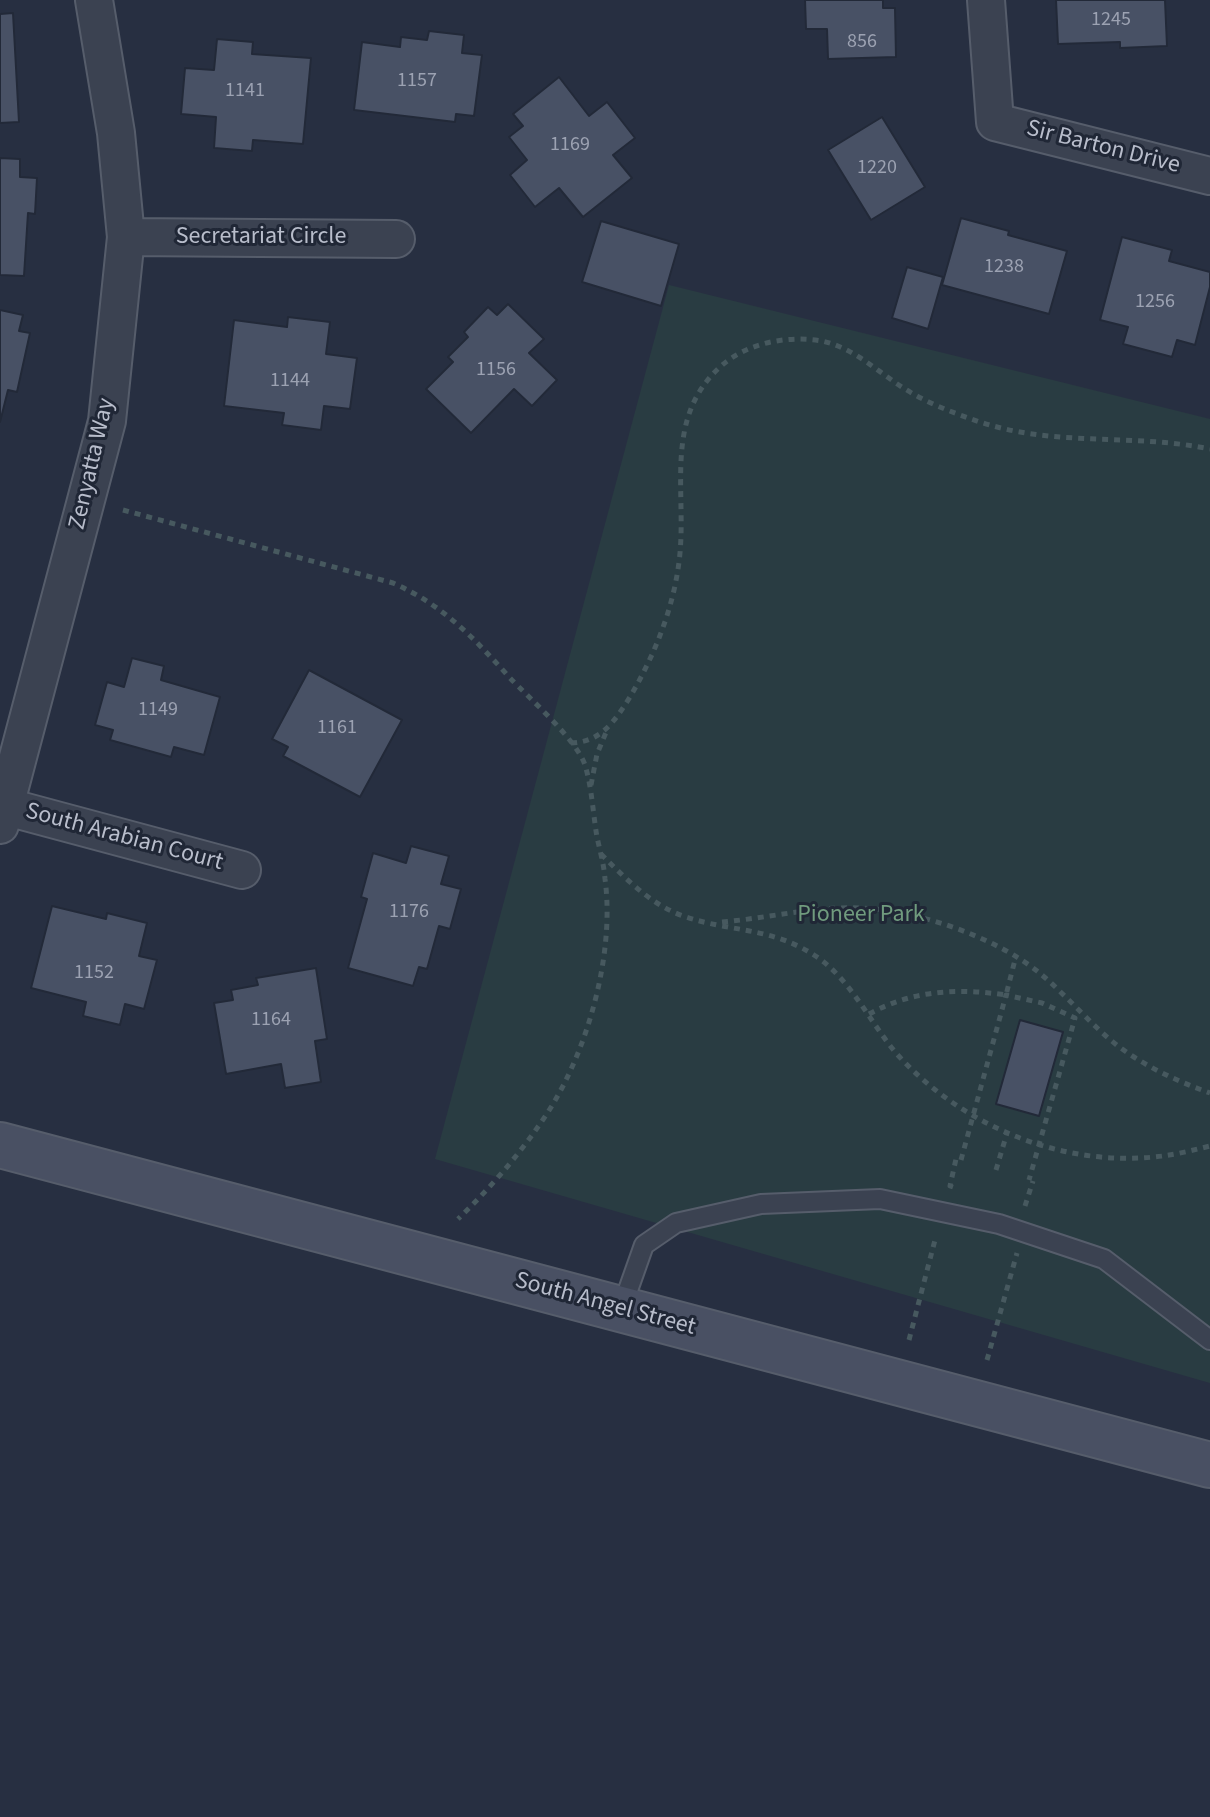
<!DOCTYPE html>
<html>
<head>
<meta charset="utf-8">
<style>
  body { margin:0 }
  canvas { display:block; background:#272f41 }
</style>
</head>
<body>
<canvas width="1210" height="1817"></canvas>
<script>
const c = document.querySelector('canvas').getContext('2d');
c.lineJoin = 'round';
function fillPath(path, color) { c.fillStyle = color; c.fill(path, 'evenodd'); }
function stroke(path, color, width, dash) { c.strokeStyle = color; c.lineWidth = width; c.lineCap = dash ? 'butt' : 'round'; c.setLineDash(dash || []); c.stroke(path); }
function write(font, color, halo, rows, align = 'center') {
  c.font = font + ' "Source Sans 3",sans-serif'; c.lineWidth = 6; c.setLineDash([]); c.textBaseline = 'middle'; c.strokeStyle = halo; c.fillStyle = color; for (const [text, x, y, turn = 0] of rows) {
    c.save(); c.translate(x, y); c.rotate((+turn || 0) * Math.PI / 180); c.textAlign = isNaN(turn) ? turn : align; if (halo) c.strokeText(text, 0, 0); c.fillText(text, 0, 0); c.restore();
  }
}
fillPath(new Path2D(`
  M669,285L1210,419V1383L435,1159Z`), '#293c42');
const building = new Path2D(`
  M805,0H883V8H895L896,57L828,59L827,29H806Z
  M1056,0H1165L1167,46L1120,48V42L1058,44Z
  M13,13L19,122L0,123V14Z
  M429,31L464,35L462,53L482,55L474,116L456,114L455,122L354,110L362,42L400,47L401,37L427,40Z
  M217,39L253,42L252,54L311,58L303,144L253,140L252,151L214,148L216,117L181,114L185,68L214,70Z
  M559,77L589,116L607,102L635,138L613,155L632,178L583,217L559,188L535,207L510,175L527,160L509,137L523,126L513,114Z
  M882,117L925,187L871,220L828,150Z
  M0,158L20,159V177L37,178L35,214L28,213L24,276L0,275Z
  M961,218L1009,231L1008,235L1067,251L1049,314L942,285Z
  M601,221L679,244L661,306L582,282Z
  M1122,237L1172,250L1169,261L1210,272V287L1195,345L1177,340L1172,357L1123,344L1128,327L1100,320Z
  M907,267L943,277L928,329L892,318Z
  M508,304L544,339L529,353L557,380L532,406L514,389L471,433L426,389L453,362L448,357L468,337L464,332L488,307L497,315Z
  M0,310L23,315L19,331L30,333L17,392L8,390L0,422Z
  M288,317L330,322L326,354L357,358L350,409L324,406L321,430L282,425L284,413L224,406L234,320L287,327Z
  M132,658L164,666L161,680L220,697L204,755L174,747L171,757L110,740L113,730L95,725L107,682L124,687Z
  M309,670L402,720L360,797L283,756L288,747L272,739Z
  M411,846L449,856L441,884L461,889L450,929L439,926L427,969L419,967L413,986L348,968L367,899L361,897L373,853L406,863Z
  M52,906L106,919L107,913L147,923L139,956L157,960L144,1009L125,1004L120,1025L83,1016L86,1002L31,988Z
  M316,968L327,1039L315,1041L321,1082L285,1088L281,1064L226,1074L214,1003L233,1000L231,990L258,985L256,978Z
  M1020,1020L1063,1032L1039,1116L996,1104Z`);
fillPath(building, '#485165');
stroke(building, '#222938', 2);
const lane = new Path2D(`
  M621,1310L644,1245L676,1223L761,1204L880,1199L999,1224L1104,1259L1210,1340`);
const street = new Path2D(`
  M986,0L995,122L1210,176
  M126,237L396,239
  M0,805L242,870
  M0,825L107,421L126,237L116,133L94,0`);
const secondary = new Path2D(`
  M0,1145L1210,1465`);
stroke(lane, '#565d6b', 22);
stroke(street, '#565d6b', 40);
stroke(secondary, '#565d6b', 48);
stroke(new Path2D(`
  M123,510L393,583C443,605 474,638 510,678C530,699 576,739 585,765C592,788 593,814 597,837C600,851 604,865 605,879C615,953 588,1050 548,1112C522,1152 492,1186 458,1219
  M571,743C601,742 615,721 630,697C654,656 673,610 679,562C688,494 662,420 720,367C746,343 787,335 822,341C854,348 878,372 905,389C929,404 956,414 983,423C1059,447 1133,433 1210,449
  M591,785L597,754L607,730
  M601,854C625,878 650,904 683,916C732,933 773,926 820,959C853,984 870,1022 896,1053C961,1126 1064,1169 1163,1156C1178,1154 1194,1150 1210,1146
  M722,922C769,918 815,906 862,908C920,911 998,938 1042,975C1069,998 1091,1025 1118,1046C1146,1067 1177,1081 1210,1093
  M869,1014C913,990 957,988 1006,995L1016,956
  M961,1160L1006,995L1042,1003L1075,1018L1029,1180
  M996,1170L1007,1133
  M953,1187L950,1186L956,1159
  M1025,1206L1033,1181
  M909,1340L936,1236
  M987,1360L1017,1253`), '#47595f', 5, [6, 6]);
stroke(lane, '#3b4251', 18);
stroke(street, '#3b4251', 36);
stroke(secondary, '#495063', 44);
write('20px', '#9ca2b2', null, [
  ["1245",1111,21],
  ["856",862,43],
  ["1157",417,82],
  ["1141",245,92],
  ["1169",570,146],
  ["1220",877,169],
  ["1238",1004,268],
  ["1256",1155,303],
  ["1156",496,371],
  ["1144",290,382],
  ["1149",158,711],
  ["1161",337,729],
  ["1176",409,913],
  ["1152",94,974],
  ["1164",271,1021]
]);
write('24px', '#b8bdcb', '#202736', [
  ["Sir Barton Drive",1103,148,14],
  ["Secretariat Circle",261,238],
  ["Zenyatta Way",93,464,-77],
  ["South Arabian Court",124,838,15],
  ["South Angel Street",605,1305,15]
]);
write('24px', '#709b7e', '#202736', [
  ["Pioneer Park",861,916]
]);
</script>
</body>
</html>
